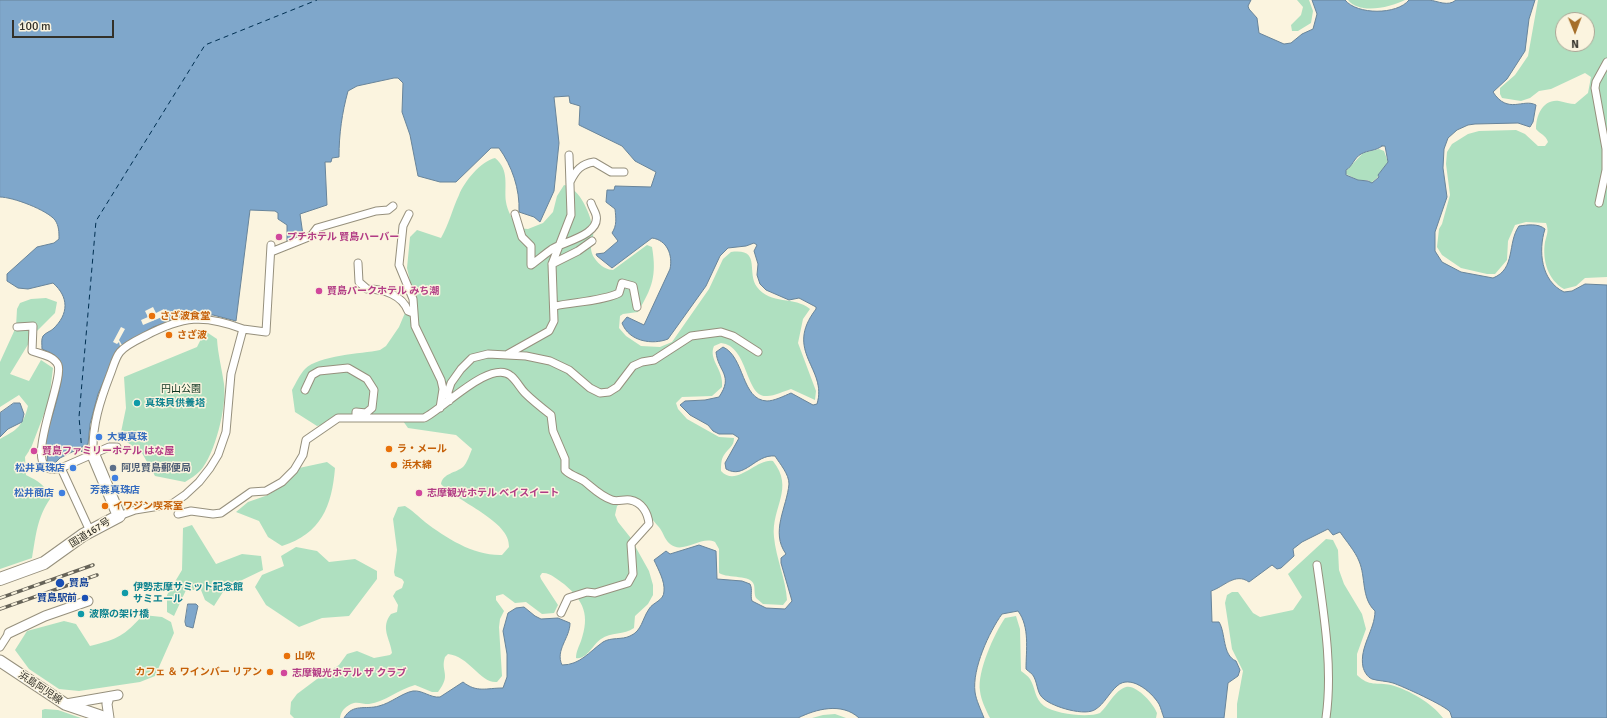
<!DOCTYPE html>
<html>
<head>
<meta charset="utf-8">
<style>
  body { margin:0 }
  #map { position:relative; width:1607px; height:718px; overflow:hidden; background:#fbf4df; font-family:Signika,sans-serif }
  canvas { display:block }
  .north { position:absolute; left:1555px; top:12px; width:40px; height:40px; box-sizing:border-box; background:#fbf4df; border:1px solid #aba696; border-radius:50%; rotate:179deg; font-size:11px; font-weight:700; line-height:16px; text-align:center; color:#333129 }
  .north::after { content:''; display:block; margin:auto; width:14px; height:18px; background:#a56f2a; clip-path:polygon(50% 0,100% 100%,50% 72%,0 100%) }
  .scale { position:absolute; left:12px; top:20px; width:102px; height:18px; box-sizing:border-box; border:2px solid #333129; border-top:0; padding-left:5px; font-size:12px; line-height:14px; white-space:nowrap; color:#333129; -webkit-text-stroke:3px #fbf4df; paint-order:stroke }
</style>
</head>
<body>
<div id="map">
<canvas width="1607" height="718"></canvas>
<div class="north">N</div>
<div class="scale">100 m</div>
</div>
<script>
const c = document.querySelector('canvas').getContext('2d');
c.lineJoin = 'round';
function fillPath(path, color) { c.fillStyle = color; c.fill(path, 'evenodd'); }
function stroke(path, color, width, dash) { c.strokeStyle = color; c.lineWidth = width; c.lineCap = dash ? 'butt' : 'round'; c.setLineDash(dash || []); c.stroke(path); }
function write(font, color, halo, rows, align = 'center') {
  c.font = font + ' Signika,"Noto Sans JP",sans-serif'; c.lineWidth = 3; c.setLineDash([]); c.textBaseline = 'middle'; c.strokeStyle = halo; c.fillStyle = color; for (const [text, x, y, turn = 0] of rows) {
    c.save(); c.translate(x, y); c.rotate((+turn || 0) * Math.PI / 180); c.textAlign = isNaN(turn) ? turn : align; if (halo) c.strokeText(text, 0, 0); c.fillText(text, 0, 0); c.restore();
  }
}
fillPath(new Path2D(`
  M1297,0H1309L1313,11L1311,23L1298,31H1292L1291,25L1301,15L1303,7Z
  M1348,0H1405C1391,7 1360,15 1348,0Z
  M1538,0H1607V277L1585,278L1576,286L1564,289C1548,280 1542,260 1545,242C1547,234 1549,231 1546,223L1526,222L1515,225L1508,241L1507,260L1495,274H1487L1461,268L1442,255L1437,247L1439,229L1442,224L1450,195L1446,164L1447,152L1452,144L1468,134L1479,131L1516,130L1525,134L1538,146H1545L1548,142C1546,135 1540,134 1536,129C1536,115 1543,99 1559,101C1565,102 1570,104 1575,104L1588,93L1591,77L1585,73L1551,89L1539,91L1530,98L1521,101L1502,98L1500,94V88L1515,75L1528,56ZM1563,20H1587V44H1563Z
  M1379,149L1384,151L1388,162L1378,175V177L1371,183L1368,180H1358L1346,174V171L1363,153Z
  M495,158C510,170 504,186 506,202C507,210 513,220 517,228L528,229L543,223L553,212L557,196L564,185C580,188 591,215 593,230C594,236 592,242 591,248C591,258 603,270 613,270L647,245L652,247C657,276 652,288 638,312L623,314L620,316L619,328L626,336L641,346L660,347L672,342L709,289L723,259L731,252C762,248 746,272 757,287C770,305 795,296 810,309L803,319L798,343L816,391L815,400L791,389C784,391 775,396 767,396C745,398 749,346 721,343L714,346C708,360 724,369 722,387L712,396L682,397L676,403L678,409L687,419L719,437L734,438C734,447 728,448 724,455C721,459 721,466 721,471C737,488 756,458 773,461C795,489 771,507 774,537C776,558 786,580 787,600L783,605L763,604L756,598C754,594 755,590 754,585C751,574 729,579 719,573V549L715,542C701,535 683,555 670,544C664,539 663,531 658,526C650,516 630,496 617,506L615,515L618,522L630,537L649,571L653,585V595L648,604L635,616L634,628C624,635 611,632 601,639C593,644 587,660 576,658C576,652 579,646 581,641C590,615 584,601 564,584C558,580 550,572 542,573L540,576L541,579L558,605L554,613L542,614L526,602L515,603L503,594L496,596V600L504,611L500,619L499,627L502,676L497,682C481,684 469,656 448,654L445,657C440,672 452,674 438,692H432L415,685C399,689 385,702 369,704C362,704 357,701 351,704C345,707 341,711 340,718H294L290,714L291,702L297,694L321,676L339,665L347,654L357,651L374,658L390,655L392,653C390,638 380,628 391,614L397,612L398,605L393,596L396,591L402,588L404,582L402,579L395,576L394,572L397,550L393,519L398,507L405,506C412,510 419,517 425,522C446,538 474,556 502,555L509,547C511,521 457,502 441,484C443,473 456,473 463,467C467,463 470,454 472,449L456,435L408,428L398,414L364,415L317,426L295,412L292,390C296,383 300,374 305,369C319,355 361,354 380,350L386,346L399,327L413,294L407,268L410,237L417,230L441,238C449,224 452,210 459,195C464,182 481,161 495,158Z
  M46,298L57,302L55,313L35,333L10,374L29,381L41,360L53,368L49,401L31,448L25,457L26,475C38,481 46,485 50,499C37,518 36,535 32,558L0,569V439C17,430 23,426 28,406L19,395L0,407V362L16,327L17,309L20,303L31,299Z
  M205,331L217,339C218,355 222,369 224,384C227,406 215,455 200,471C196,475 190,479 185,482L155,476L142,453L120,437L126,408L124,377L197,347Z
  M327,462L335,468C332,506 321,534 282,546L268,537L259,521L236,512L248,502L268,495L287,483L299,468Z
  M192,525L216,564L242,554L261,556L263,570L238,582L228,584L214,606L205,600L201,590H186L174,616L167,612V595L182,570L183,528Z
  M1326,539L1333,540L1338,550L1339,570L1344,584L1362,614L1366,629L1357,654V675C1369,687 1377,682 1391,685C1409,690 1432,703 1443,718H1237V704L1243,671L1232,649L1225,603L1227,595L1232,592H1238L1253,613L1260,617L1293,610L1302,597L1288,574Z
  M296,547L317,551L329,562L355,559L377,571V579L349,616L322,618L299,627L266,605L255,587L262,575L284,566L281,556Z
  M143,615L162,617L171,622L174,633L155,676L140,682L79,691L59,689L29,669L15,650L27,631L64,621L76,624L90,646C118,639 124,636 143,615Z
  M1016,616L1020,629L1021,671C1024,673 1028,676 1030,679C1036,689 1034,698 1044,706C1055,714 1088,718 1100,713C1108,706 1115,690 1126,687C1136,684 1154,704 1157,713L1156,718H990C986,710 981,700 980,691C977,672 994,634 1005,618Z
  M45,709L58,710L81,718H42V710Z
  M835,714L846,718H812L823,715Z`), '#afe0c0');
const water = new Path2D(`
  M0,0H1251L1248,6L1249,9L1257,18L1259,33L1284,44L1291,43L1302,34L1313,29L1317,14L1312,0H1345C1357,15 1397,15 1409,0C1416,0 1422,0 1429,0C1438,1 1448,7 1456,0H1535L1529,19L1525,51L1507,79L1493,92C1508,115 1523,98 1536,105L1533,122L1530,127L1518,123L1475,124L1468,125L1457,130L1448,138L1444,149L1443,168L1447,197L1435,232V251L1442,262L1461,272L1493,278C1516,269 1507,243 1519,226C1527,225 1538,223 1545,229C1538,251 1541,281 1564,292L1572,291L1585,284L1607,285V718H1452C1451,716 1451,714 1450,712C1446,706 1402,686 1393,683C1387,681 1378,681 1372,679C1367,677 1364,671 1363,667C1359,647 1375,630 1375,611C1361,598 1366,577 1359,561C1355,551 1346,541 1340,532L1333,535L1328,529L1302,542L1293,549L1294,556L1281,568L1277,569L1272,565L1249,582C1235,572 1224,587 1211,591L1212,622H1219C1226,633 1222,655 1236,661L1240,670L1238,676L1228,683L1224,718H1164C1162,713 1161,708 1159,704C1151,691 1130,674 1117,686C1109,693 1104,704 1096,709C1086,717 1053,707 1044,699C1037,694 1038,685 1034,677C1033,674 1029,672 1026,669C1026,650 1030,627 1018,611L1002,614C989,632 972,669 975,692C976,700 981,710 984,718H859C842,702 816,709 798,718H344C353,703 365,710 379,706C391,703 402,693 413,691C423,690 430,698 440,697L463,682C477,693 486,688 503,688L507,677V654L503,631L508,613L516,608L524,607L535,616L541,619L558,618L570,623C570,638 555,650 562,665C580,665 589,652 603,642C611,637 622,640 630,636C642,631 642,619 649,609C653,602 664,601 664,591C665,581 658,569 654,560L666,551L670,554L699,545L716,551L717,579L742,581L750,584C753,590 750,595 752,601L766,608L785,609L792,601L781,563V558L786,554C770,532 787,507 789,484C789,474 780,464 775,456C755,454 745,480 726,469L725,463L739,438L733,434H719L713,431L708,425L690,415L680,405L685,401L705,400L719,397C734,375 718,372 716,352L723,347C745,357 741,400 767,401C774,401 784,396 791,393L813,405L817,404C828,368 783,352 816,309V307L799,298L789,300L766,290L760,284L757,275L758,264L754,251L757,245L754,243L746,246L728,248L720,256L706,286L668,339C653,345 629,342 622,323L627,317L644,325L670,269C673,255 667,240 652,238L612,268L597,256L596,254L604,253L618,241L612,233C617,225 616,219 615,209L606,202L607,190H614L615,186L651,187L656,172L635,161L622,146L579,125L580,106L570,103L569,96L554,97L559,143L554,191L540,222L534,217L519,212C520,189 512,166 499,148H491L456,182H440L418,176L410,135L402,112L403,83L398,78H394L357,86L348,91C342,113 339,134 339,157L332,158L331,162H325L327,205L300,214L303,235L287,242V225L278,219V213L275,211L250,210L236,321L213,315H186L153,327L118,348L98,394L90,424L88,444L60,458L52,466L47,462L48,450H44V443C48,428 67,375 61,363C58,355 49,352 42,349C42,345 41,339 43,336C45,333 51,331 53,329C69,314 69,297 53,283L28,289L18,288L7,281V274L37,247L54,243L59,239C59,232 59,226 55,220C47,210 13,197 0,197ZM1382,146H1385L1388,162L1378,175L1379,177L1372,183L1368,181L1358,180L1346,175V170C1352,167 1354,158 1361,154C1368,150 1376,151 1382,146Z
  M14,403H20L24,414L22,422L8,429L0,437V413Z
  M188,604H196L198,606L193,628L186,626L185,622Z`);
fillPath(water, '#7fa7cb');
stroke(water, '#68849a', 1);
fillPath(new Path2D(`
  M153,307L156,313L164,309L167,321H165L162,317L143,325L141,320L148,317L145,311Z
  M121,327L125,329L119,340L122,345L120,346L119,342L117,344L113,342Z`), '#fbf4df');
stroke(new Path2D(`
  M82,452L79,417L96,221L205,45L317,0`), '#002f51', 1, [5, 4]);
const minor = new Path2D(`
  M570,182C576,170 581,164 594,162L611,172H624
  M1599,203L1606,170V149L1595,88L1596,82L1607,62
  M409,214L403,226L399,265L413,299L415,326L441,380L443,389L440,408
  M515,214L522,237L531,246V265C538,260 545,254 552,249C563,242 601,235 596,215C595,211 592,207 591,203
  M271,252L311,236L317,228L376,211L388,210L393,206
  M358,263L359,282L367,289C384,289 402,295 408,311L413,313
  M552,264L578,251L592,241
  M555,306C574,302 603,301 619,293L622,283L633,286L637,307
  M17,327L33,326L32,351C41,354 54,356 58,365C65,382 15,482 61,468
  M243,329L266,332L271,245
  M508,354L549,331L554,321L552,264L571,215L569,155
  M305,390L312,375L319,371L348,368L367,379L374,390L372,408L366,413L356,412V418
  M449,401L448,392L451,383L461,369L472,358L488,354L526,356L550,361L569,370L590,388L600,393L609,392L617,387L633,366L642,362L654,360L691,336L721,332L733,336L758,352
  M93,454L109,447H117
  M178,514L191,511L213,514L221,513L251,492L266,491L282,482L294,470L303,455L306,440L338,418H424C443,409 491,358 511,376C517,381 520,388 525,393C533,401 542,408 551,415L553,431L565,459V470C571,476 578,477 584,481C593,488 600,496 612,500C617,502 624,499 630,500C642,502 648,513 649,524L631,544L633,574L628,583L595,593L587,592L568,598L561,613
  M90,531L61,468L93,454C92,425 100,401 110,375C113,368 115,358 120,352C126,345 137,340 145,336C183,316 204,314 243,329L231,374L226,432L218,455L210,468L199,482L185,495L172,504L135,510L119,516
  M1317,565C1324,615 1333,668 1326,718
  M0,647L9,633`);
const tertiary = new Path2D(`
  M9,633L45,616L88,601
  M109,697L107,704L109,718
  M66,704L118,695`);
const primary = new Path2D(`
  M0,661L65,704L106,718`);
const trunk = new Path2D(`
  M0,579L44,563L83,535L119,516L93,454`);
stroke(minor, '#96907d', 9);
stroke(tertiary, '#96907d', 11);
stroke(primary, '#96907d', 13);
stroke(trunk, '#96907d', 14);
stroke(minor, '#fff', 7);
stroke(tertiary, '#fff', 9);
stroke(primary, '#fff', 11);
stroke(trunk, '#fff', 12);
const rail = new Path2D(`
  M0,598L93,565
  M0,609L97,575`);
stroke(rail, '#666358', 3.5);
stroke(rail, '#fbf4df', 2, [6]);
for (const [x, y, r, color] of [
  [279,237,4,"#d1479c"],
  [319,291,4,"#d1479c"],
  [152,316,4,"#e8710a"],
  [169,335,4,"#e8710a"],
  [137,403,4,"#0f9aa8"],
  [99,437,4,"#3f7fe0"],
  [389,449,4,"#e8710a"],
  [34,451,4,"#d1479c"],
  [394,465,4,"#e8710a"],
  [73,468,4,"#3f7fe0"],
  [113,468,4,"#5c6f8a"],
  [115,478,4,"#3f7fe0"],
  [62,493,4,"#3f7fe0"],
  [419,493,4,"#d1479c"],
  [105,506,4,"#e8710a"],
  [60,583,5,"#1a4fb4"],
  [125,593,4,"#0f9aa8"],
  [85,598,4,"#1a4fb4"],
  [81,614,4,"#0f9aa8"],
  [287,656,4,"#e8710a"],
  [270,672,4,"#e8710a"],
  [284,673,4,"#d1479c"]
]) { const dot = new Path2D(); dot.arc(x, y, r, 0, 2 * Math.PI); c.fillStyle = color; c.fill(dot); stroke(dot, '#fbf4df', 1.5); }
write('bold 10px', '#b23c85', '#fbf4df', [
  ["プチホテル 賢島ハーバー",287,237],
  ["賢島パークホテル みち潮",327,291],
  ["賢島ファミリーホテル はな屋",42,451],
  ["志摩観光ホテル ベイスイート",427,493],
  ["志摩観光ホテル ザ クラブ",292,673]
], 'left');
write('bold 10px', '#c56008', '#fbf4df', [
  ["さざ波食堂",160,316],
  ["さざ波",177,335],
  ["ラ・メール",397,449],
  ["浜木綿",402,465],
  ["イワジン喫茶室",113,506],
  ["山吹",295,656],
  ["カフェ ＆ ワインバー リアン",262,672,"right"]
], 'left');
write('10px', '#0a321d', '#fbf4df', [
  ["円山公園",181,389]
]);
write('bold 10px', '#0d838f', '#fbf4df', [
  ["真珠貝供養塔",145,403],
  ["伊勢志摩サミット記念館",133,587],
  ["サミエール",133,599],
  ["波際の架け橋",89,614]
], 'left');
write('bold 10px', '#366cbe', '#fbf4df', [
  ["大東真珠",107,437,"left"],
  ["松井真珠店",65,468],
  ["芳森真珠店",115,490,"center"],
  ["松井商店",54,493]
], 'right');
write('bold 10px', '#4e5e75', '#fbf4df', [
  ["阿児賢島郵便局",121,468]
], 'left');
write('10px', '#333129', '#fbf4df', [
  ["国道167号",90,533,-32],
  ["浜島阿児線",40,688,34]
]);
write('bold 10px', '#164399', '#fbf4df', [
  ["賢島",69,583],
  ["賢島駅前",77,598,"right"]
], 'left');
</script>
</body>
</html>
